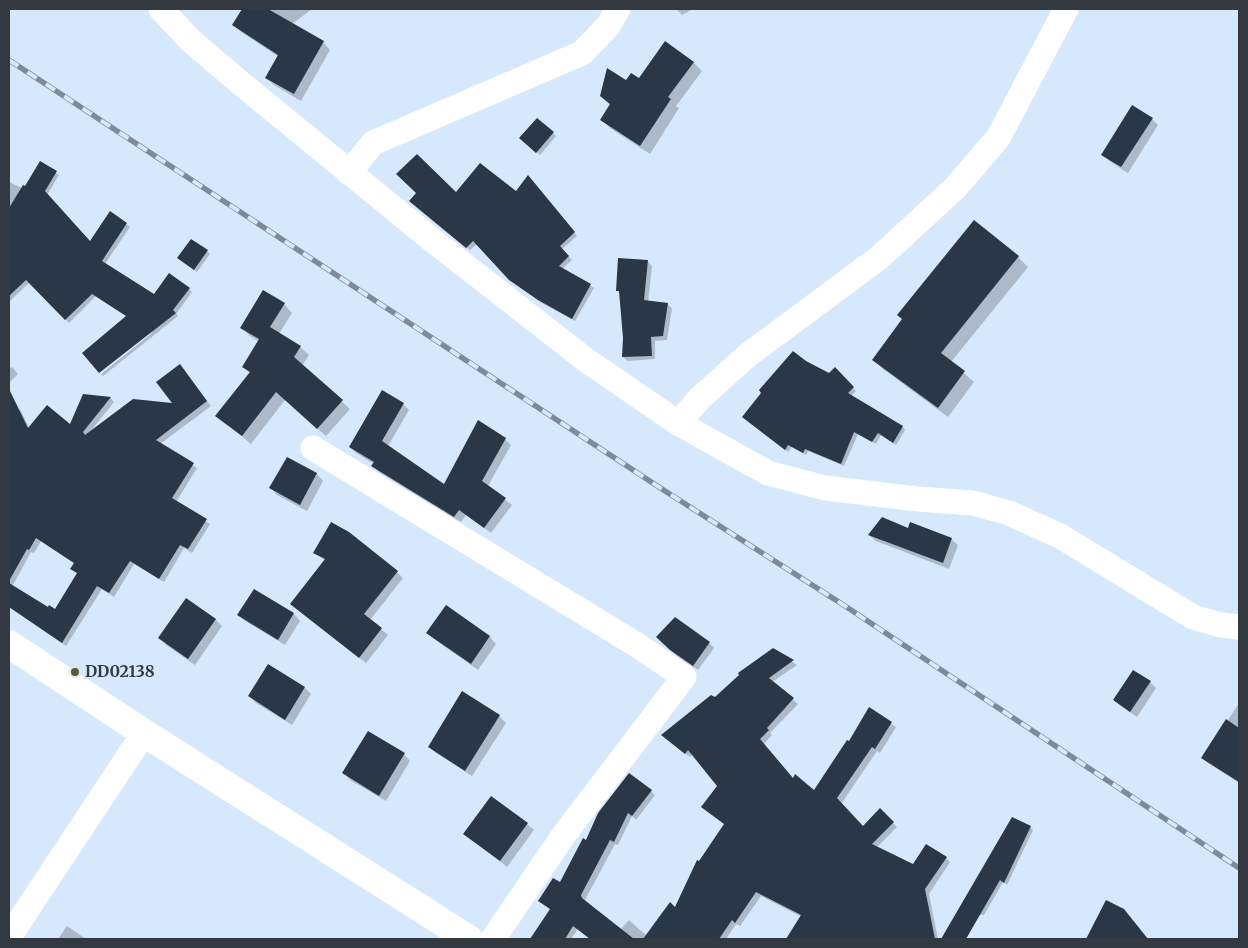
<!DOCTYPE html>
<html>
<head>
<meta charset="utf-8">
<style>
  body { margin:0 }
  #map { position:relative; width:1248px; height:948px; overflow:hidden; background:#d6e8fc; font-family:Merriweather,serif }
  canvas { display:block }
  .frame { position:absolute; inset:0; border:10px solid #323941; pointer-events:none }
</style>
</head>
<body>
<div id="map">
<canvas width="1248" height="948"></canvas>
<div class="frame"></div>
</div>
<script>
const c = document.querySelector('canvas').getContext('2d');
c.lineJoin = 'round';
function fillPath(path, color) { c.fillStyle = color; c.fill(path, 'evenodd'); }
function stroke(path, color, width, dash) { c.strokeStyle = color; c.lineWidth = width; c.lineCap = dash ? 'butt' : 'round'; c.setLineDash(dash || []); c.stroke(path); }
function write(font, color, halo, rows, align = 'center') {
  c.font = font + ' Merriweather,serif'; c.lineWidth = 5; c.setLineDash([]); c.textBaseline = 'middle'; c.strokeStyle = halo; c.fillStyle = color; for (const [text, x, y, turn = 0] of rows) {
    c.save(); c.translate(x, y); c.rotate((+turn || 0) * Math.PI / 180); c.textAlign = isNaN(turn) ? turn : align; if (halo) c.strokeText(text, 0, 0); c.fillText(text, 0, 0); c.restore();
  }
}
fillPath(new Path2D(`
  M244,9H312L292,24L323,42L330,50L301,101L274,85L267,78L279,57L241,32L233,25Z
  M676,9H693L682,15Z
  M693,62L702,71L676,106L679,108L650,154L610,128L602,120L611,106L601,96L639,79Z
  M537,119L556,136L540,155L521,138Z
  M1152,119L1158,125L1128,173L1109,161L1103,154Z
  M41,163L59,175L47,195L90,243L110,213L130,227L105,264L154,296L189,289L192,292L176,314L178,316L103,376L101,374L152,333L151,331L96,296L69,323L30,282L9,302V182L22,188H25Z
  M531,180L577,236L562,249L572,260L562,269L594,288L575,321L542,303L514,283L477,244L470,250L414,204L457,194L516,193Z
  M974,222L1018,257L1028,267L951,362L974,382L948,417L883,369L874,359Z
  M207,251L210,254L197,272L182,261Z
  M647,261L652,266L648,302L667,304L672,308L667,340L655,341V359L627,361L623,357L624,338L621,294L617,291Z
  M284,304L292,313L279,334L300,347L309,355L302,366L350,409L326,436L285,400L251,444L217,416L250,373L244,367L260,342L250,336L242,328Z
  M806,363L829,374L835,369L856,391L851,396L903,427L905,430L896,445L881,435L876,444L858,434L844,466L808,451L806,455L792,447L788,452L746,420Z
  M12,367L18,374L9,383V369Z
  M184,370L211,406L160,444L197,468L176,502L210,524L192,553L184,548L164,582L134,564L114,597L102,589L66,646L9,607V414L17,407L21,411L29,428L70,426L110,398L114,402L90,432L174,405ZM41,541L75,564L72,569L78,574L55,611L48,609L12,587L31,552L34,553Z
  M403,404L409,410L388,446L445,486L505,439L511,445L488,486L512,505L491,533L466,515L461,522L379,472L373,466L374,464L356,453L350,447Z
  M288,459L317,474L323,481L307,511L277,495L271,488Z
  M909,530L951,539L958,545L949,569L876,541L869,535Z
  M315,552L397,572L403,578L370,620L388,635L366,663L298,610L326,561Z
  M254,590L294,614L300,621L285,645L245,621L239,615Z
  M186,599L216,620L222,626L195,665L166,645L160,638Z
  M447,606L490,637L496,644L478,670L434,639L428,633Z
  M658,637L709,643L714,648L698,670L676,655Z
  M773,649L797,665L772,682L798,704L770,733L772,735L764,744L793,779L814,792L849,743L870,709L896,727L880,753L877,751L841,804L863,828L880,810L897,827L876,848L913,865L946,858L950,862L929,894L938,939H787L802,917L761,896L740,926L736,924L726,939H591L578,929L571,939H532L551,910L540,901L561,884L587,841L651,791L655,795L636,820L632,816L618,845L615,844L585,900L586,902L620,930L629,920L647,936L676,908L700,863L725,824L719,786L693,754L690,757L667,739Z
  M268,666L305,688L311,694L292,725L256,703L249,696Z
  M1150,682L1156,688L1137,717L1121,706L1115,700Z
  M463,692L499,716L506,723L472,776L436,753L429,746Z
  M1239,703V783L1208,763L1203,758Z
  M404,754L410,761L386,801L350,780L344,773Z
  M527,824L534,830L507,867L465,834Z
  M1030,827L1033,830L1007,885L1003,882L984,915H977Z
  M1107,902L1129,916L1148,939H1087Z
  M67,926L86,939H58Z`), '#0003');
fillPath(new Path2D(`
  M242,9H268L324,41L294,94L265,78L278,55L232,25Z
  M665,41L694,62L668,97L671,99L640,146L600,120L610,104L600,96L607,68L626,80L631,73L639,78Z
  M1132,105L1153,118L1121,167L1101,155Z
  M537,118L554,132L536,153L519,138Z
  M417,154L456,192L480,163L516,191L528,175L575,232L560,246L569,256L559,266L591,284L572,319L538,300L509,280L473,241L466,248L409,201L416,193L396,174Z
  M40,161L57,171L45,191L90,241L110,211L127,223L102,261L154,294L169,273L190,288L173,310L176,313L99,373L82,353L126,316L92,294L65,320L26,280L9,296V208L23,185L25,186Z
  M974,220L1019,256L941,353L965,371L938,408L872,360L902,319L897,315Z
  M191,239L208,250L194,270L177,258Z
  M618,258L648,260L644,300L668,303L663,336L651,337L652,356L622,357L623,338L619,291H616Z
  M263,290L285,303L270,327L301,346L294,357L343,400L317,429L276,392L242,436L215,416L250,372L242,367L259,339L240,328Z
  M793,351L806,361L829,373L835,367L854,387L848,393L903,426L893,443L878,433L872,442L854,432L841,464L805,449L803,453L788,445L785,450L742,417L761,393L759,390Z
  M180,364L207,401L156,440L194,463L172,498L207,519L188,549L180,545L159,579L130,561L109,593L97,586L62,643L9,607V583L48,607L49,605L55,609L77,573L70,569L74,563L36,538L29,550L27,549L9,581V389L28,428L47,405L70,424L83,394L111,397L83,432L85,435L133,399L172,403L156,382Z
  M382,390L404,403L382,441L444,484L478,420L506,438L482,481L506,498L484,528L459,510L454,517L371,466L374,462L349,447Z
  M287,457L317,473L300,505L269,488Z
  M882,517L908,528L910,522L952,538L943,563L868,535Z
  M331,522L349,532L398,571L364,614L382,628L359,658L290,604L325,559L313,553Z
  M254,589L294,613L278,640L237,615Z
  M186,598L216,619L188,659L158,638Z
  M446,605L490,636L471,664L426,633Z
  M675,617L710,642L693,666L670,650L656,637Z
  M773,648L794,660L769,678L794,698L767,728L769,730L760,739L793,778L795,774L814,790L847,740L849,741L869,707L892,722L875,749L872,747L837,798L863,826L880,808L894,822L872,844L913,864L926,844L947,857L925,889L935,939H786L801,915L756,892L735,923L732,920L719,939H643L670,902L675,907L697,860L699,861L724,824L701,807L717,786L688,750L685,754L661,735L711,695L715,697L739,675L738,673Z
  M268,664L305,687L285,720L248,696Z
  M1133,670L1151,681L1130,712L1113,700Z
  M462,691L500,715L465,771L428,747Z
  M1226,719L1239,728V782L1201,758Z
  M368,731L405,753L379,796L342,773Z
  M629,773L652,790L632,816L628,813L614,842L610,840L581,895L582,898L634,939H590L573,926L565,939H530L550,909L538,901L553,878L560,882L583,838L586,840L598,813Z
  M491,796L528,823L500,861L463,834Z
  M1012,817L1031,826L1004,883L1000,880L966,939H941Z
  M1106,900L1124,909L1148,939H1086Z`), '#293746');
stroke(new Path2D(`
  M161,9L190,40L238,81L431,239L586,360L678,423L700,398L748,355L880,257L955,188L998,138L1066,9
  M349,173L373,143L582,53L608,26L618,9
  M678,423L768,473L825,488L917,499L973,503L1009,513L1060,536L1193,617L1221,625L1239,627
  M313,448L637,645L684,677L563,836L493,939
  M9,937L144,733`), '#fff', 25);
stroke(new Path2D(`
  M9,644L144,733L469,939`), '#fff', 28);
const rail = new Path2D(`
  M9,60L665,491L842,604L1239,868`);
stroke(rail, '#7e8a98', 5.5);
stroke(rail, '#d6e8fc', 4, [11]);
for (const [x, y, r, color] of [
  [75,672,5,"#5e5b28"]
]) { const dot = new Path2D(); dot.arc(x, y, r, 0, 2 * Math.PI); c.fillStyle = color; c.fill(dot); stroke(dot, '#d6e8fc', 2); }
write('bold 16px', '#323941', '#d6e8fc', [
  ["DD02138",85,672]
], 'left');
</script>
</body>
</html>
